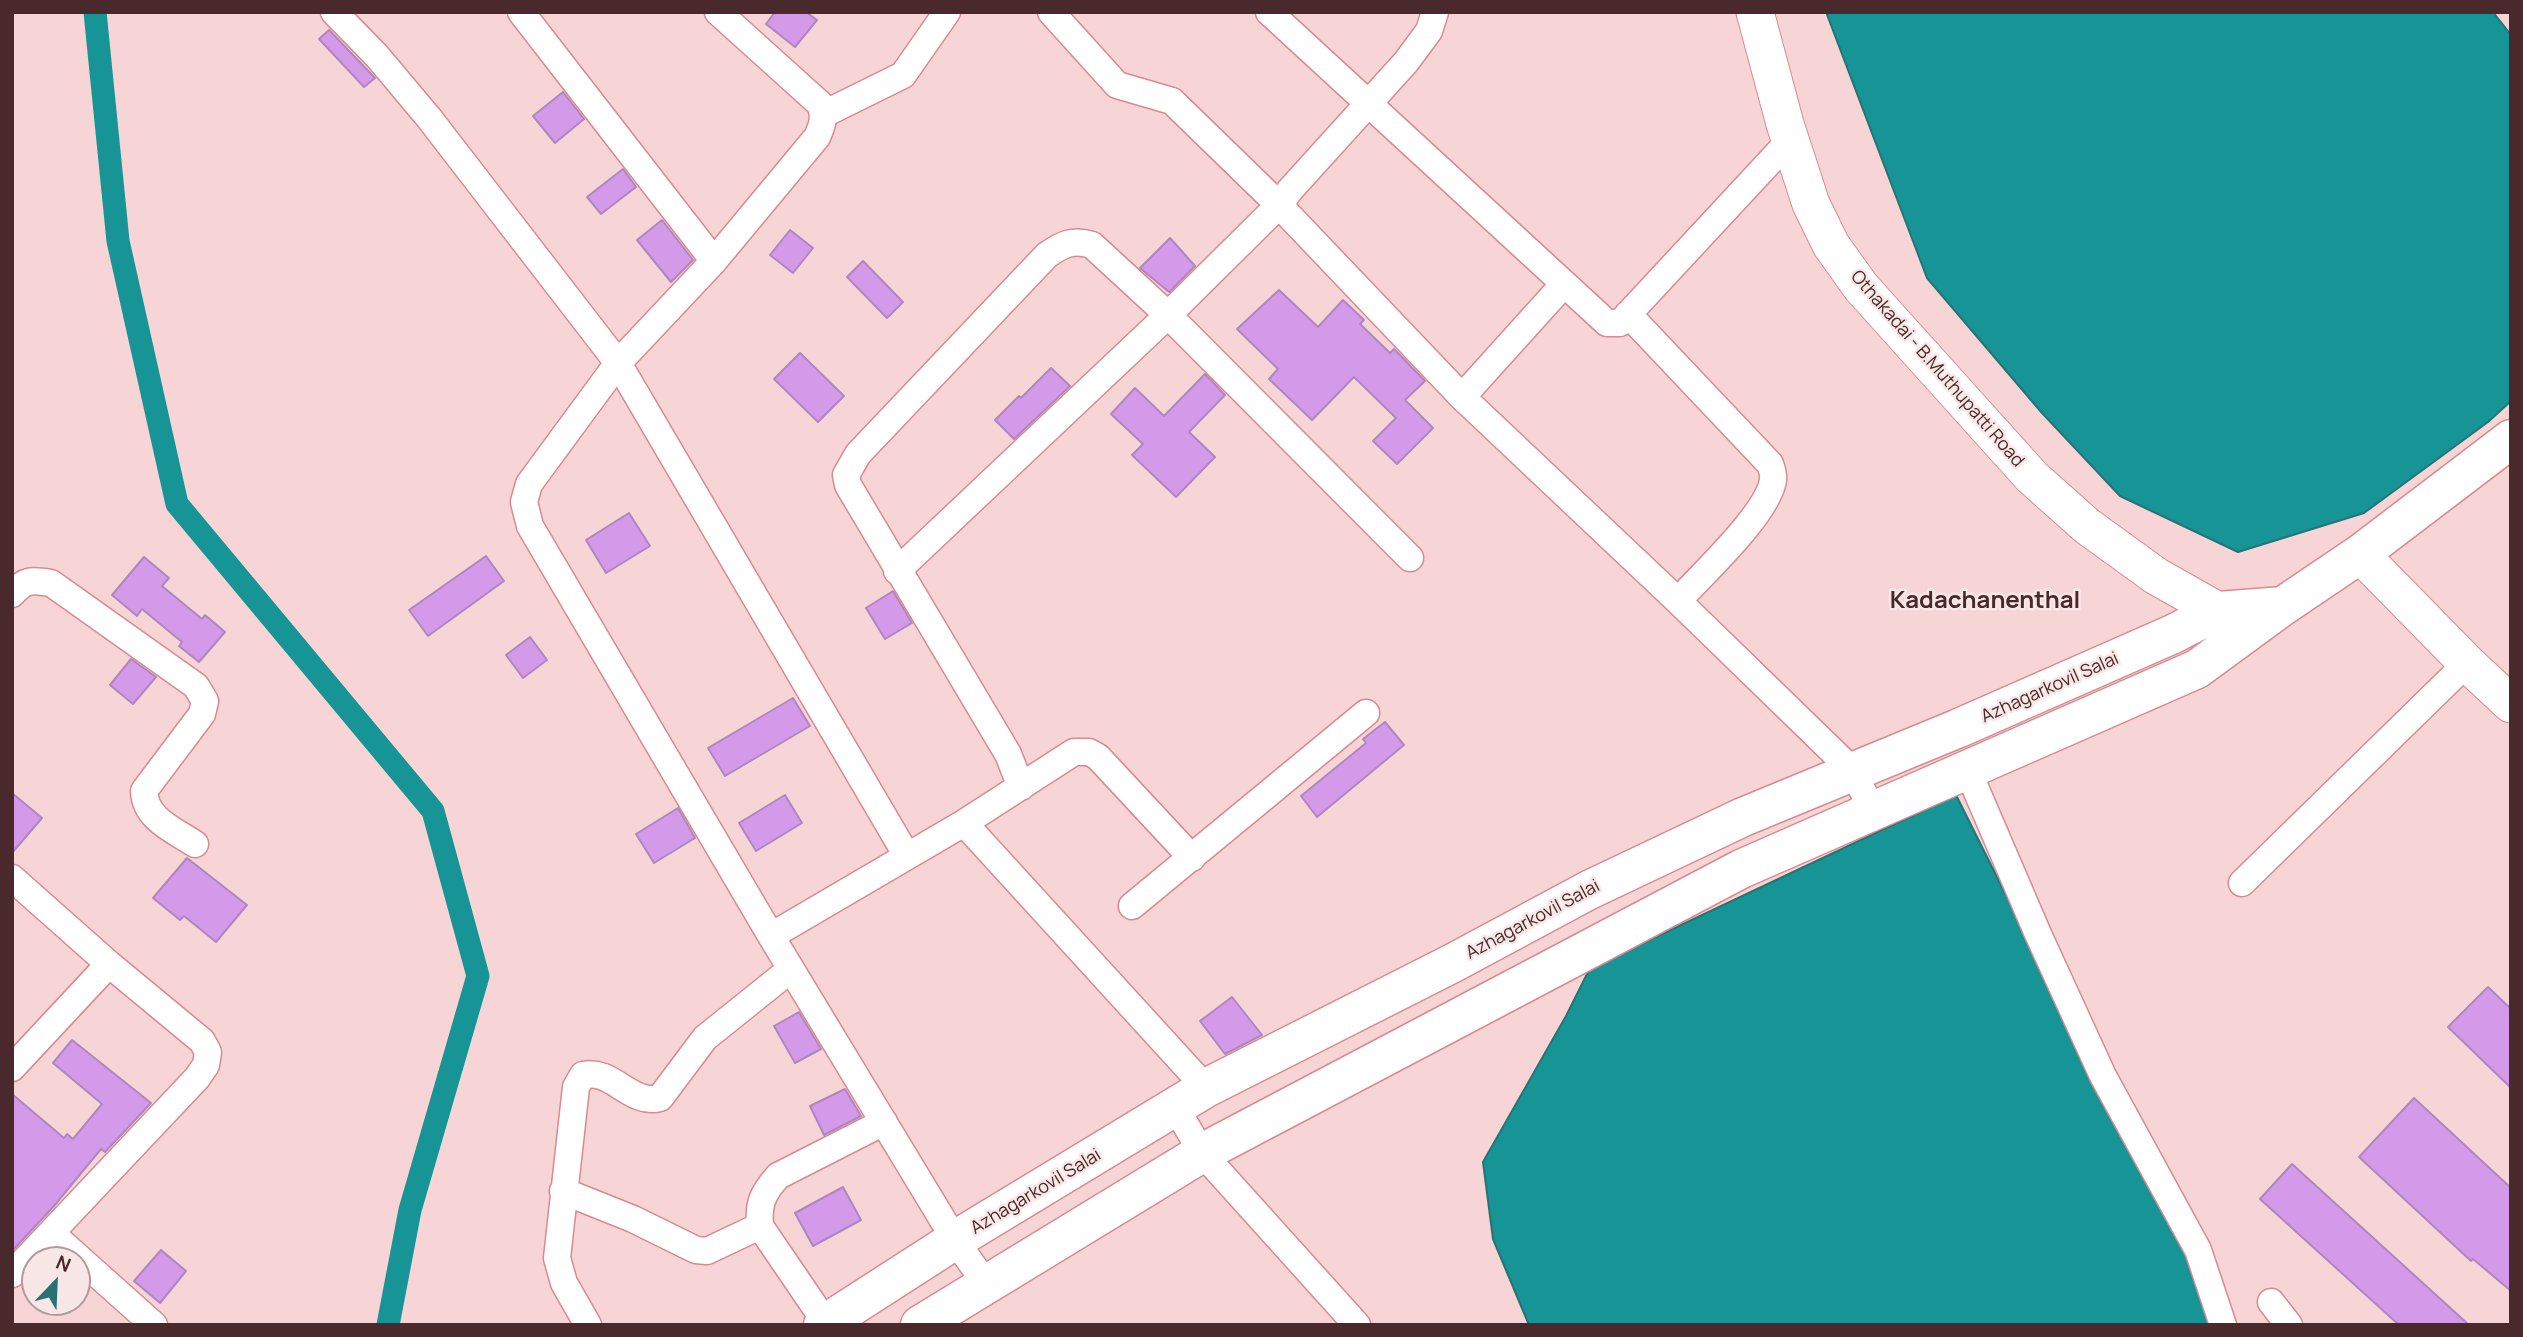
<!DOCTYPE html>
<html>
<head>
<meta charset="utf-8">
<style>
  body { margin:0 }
  #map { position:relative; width:2523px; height:1337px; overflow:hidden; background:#f7d5d6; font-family:Manrope,sans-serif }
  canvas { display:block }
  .frame { position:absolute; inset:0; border:14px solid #49292b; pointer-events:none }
  .north { position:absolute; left:21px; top:1246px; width:70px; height:70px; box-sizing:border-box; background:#f9e7e8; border:2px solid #b39b9c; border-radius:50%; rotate:23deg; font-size:19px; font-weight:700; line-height:28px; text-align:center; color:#49292b }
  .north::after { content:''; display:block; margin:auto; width:24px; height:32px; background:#277273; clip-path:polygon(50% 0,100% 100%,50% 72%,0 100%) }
</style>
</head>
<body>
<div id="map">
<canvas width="2523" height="1337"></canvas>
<div class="frame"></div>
<div class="north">N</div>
</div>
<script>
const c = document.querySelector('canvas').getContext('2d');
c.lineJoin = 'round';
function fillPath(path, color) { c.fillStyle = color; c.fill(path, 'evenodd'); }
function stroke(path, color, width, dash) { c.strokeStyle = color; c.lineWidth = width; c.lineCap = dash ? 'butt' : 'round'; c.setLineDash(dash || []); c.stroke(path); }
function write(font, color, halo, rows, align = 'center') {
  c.font = font + ' Manrope,sans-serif'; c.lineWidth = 5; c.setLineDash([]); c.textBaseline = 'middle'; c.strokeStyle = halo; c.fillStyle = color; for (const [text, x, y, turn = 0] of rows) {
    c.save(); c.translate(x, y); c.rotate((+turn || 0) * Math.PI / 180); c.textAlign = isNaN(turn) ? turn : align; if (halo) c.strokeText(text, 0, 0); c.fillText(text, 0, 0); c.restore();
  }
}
const water = new Path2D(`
  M1826,12H2493L2511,35V401L2488,422L2364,513L2238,552L2120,496L2042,413L1927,278Z
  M1956,795L2189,1261L2213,1325H1529L1493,1239L1483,1162L1566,1016L1590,968Z`);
fillPath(water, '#169496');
stroke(water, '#257476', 2);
stroke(new Path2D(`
  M95,12L118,241L177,504L433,811L478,976L410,1210L388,1325`), '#169496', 23);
const building = new Path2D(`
  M775,12H806L817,20L795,47L766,24Z
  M329,30L375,78L364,87L319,39Z
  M563,92L584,119L555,143L533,116Z
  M623,169L636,187L601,214L587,197Z
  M662,220L693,260L671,282L637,240Z
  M790,230L813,248L793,273L770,255Z
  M1170,238L1195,266L1169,292L1140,268Z
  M863,261L903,302L887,318L847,277Z
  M1279,290L1318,327L1343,300L1364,320L1360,324L1390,353L1394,349L1425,381L1405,400L1433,428L1397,464L1373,441L1396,418L1354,377L1312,420L1269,379L1278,369L1237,329Z
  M800,353L844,396L818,422L774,379Z
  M1051,368L1070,386L1014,439L995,420L1019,396L1021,398Z
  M1205,374L1225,395L1189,432L1215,457L1176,497L1132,455L1143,444L1111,414L1135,388L1164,416Z
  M629,513L650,546L606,573L586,540Z
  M486,556L504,581L428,636L409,610Z
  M144,557L169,578L162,586L202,619L205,615L225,632L199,662L179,646L182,642L142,609L137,616L112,595Z
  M893,591L912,623L885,639L866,608Z
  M530,637L547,660L523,678L506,655Z
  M131,659L156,677L133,704L110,685Z
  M793,698L810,726L725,776L708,748Z
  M1385,722L1404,745L1317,817L1301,796L1366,743L1363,739Z
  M12,793L42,818L12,853Z
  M785,795L802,823L756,851L739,823Z
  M678,808L695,838L654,863L636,834Z
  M187,858L247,905L216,942L184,916L180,920L153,898Z
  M2488,987L2511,1009V1088L2448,1027Z
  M1232,997L1262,1035L1225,1054L1200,1021Z
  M799,1012L821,1049L795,1063L774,1026Z
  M72,1040L151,1103L105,1152L101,1149L54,1206L12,1251V1094L64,1138L67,1134L73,1139L102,1104L53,1063Z
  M845,1089L861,1116L824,1135L810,1106Z
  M2414,1098L2511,1188V1291L2473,1259L2471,1261L2359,1157Z
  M2292,1164L2469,1325H2399L2260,1199Z
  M843,1187L861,1220L813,1246L795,1213Z
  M161,1250L186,1271L160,1303L134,1281Z`);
fillPath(building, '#d29ae8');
stroke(building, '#b086c0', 2);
const street = new Path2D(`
  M334,12L377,56L429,118L618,363L907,856
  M521,12L714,261
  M718,12L820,104C825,117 823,124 817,137L714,261L618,363L529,484L524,502L530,526L771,936L955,1240L986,1284
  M1051,12L1117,85L1172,101L1279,205L1462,397L1678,601L1854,772L1872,811
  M1269,12L1607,323H1620L1791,139
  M824,114L903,75L947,12
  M1628,314L1770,464C1772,470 1774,475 1773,480C1768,514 1702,574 1678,601
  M1462,397L1564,284
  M897,571L1168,315L1279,205L1290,190L1406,62L1429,31L1435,12
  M12,594C25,579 32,580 51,583L196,686L205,701L202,714L144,791C145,819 174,830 195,844
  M1968,771L2038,934L2103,1076L2198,1250L2223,1325
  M1021,787L1008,754L848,485L846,475L858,454L1047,255C1063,244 1073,239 1092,245L1168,315L1410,558
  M964,823L1206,1088
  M12,878L109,964L202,1041L208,1052L206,1065L197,1078L12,1274
  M2242,883L2467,663
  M1132,906L1366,713
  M771,936L964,823L1074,752H1089L1098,757L1192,858
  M12,1068L109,964
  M1176,1108L1202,1153L1357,1325
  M563,1191L633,1219L696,1250L707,1251L760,1226
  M51,1233L154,1325
  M2271,1302L2289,1325
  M826,1323L760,1226C758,1203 763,1193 778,1176L884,1122
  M588,1325L564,1283L557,1258L576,1087L583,1075C612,1068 631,1106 660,1098L705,1038L791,969`);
const secondary = new Path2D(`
  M1755,12L1785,124L1811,204L1831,245L1861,287L2032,477L2087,526L2156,576L2218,611L2232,631
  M2360,554L2467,663L2511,704`);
const primary = new Path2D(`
  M823,1325L955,1240L1206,1088L1453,963L1589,890L1743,817L1959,728L2173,634L2218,611L2283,606
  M920,1325L1202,1153L1741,869L2197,669L2283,606L2360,554L2511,439`);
stroke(street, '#d88a8e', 29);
stroke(secondary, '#d88a8e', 39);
stroke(primary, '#d88a8e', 41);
stroke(street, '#fff', 26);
stroke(secondary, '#fff', 37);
stroke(primary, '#fff', 38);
write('18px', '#49292b', '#f9e7e8', [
  ["Othakadai - B.Muthupatti Road",1937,369,49],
  ["Azhagarkovil Salai",2050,688,-24],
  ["Azhagarkovil Salai",1533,920,-28],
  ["Azhagarkovil Salai",1036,1192,-31]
]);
write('bold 24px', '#49292b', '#f9e7e8', [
  ["Kadachanenthal",1985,601]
]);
</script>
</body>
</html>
